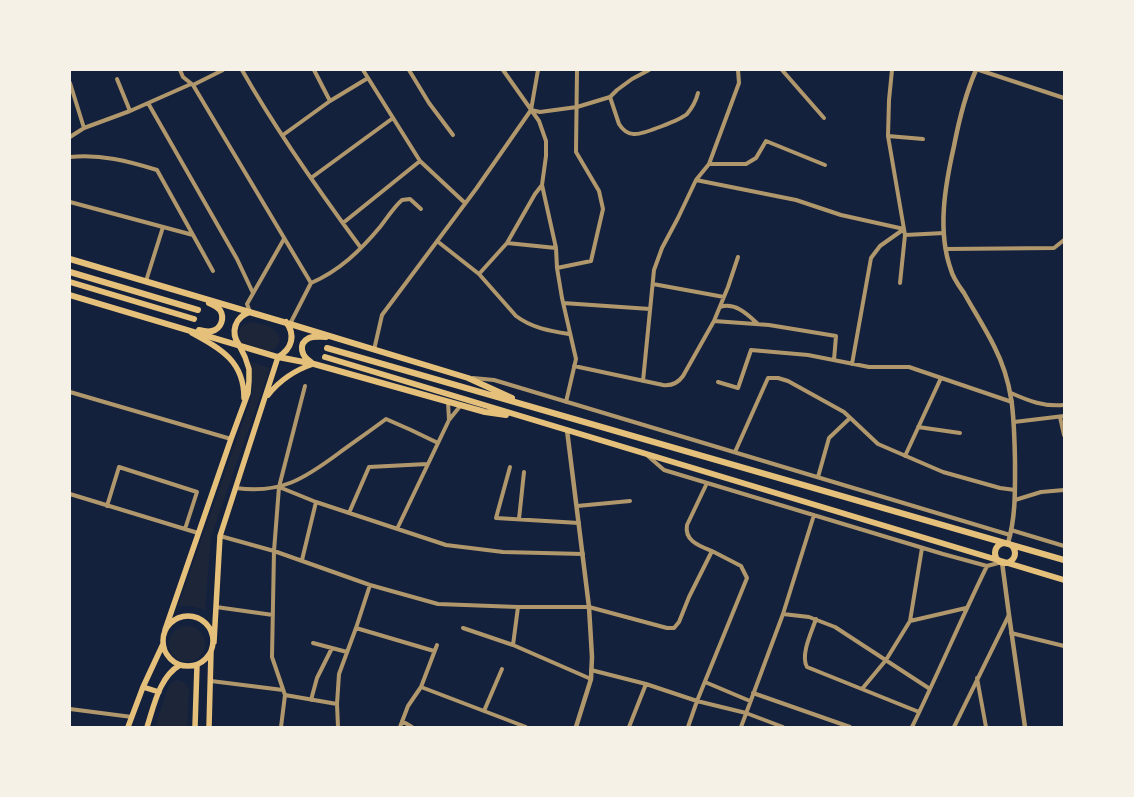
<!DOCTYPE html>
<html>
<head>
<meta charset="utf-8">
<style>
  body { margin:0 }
  #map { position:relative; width:1134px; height:797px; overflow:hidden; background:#14213d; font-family:Quicksand,sans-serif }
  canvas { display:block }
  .frame { position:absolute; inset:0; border:71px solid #f6f1e7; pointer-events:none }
</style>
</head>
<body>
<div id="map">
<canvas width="1134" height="797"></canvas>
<div class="frame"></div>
</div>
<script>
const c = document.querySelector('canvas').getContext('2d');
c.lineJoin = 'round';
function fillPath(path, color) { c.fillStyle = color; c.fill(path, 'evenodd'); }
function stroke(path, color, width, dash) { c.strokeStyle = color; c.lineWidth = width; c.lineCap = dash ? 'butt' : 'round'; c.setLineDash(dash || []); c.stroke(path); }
fillPath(new Path2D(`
  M252,322C264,325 277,325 280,340L276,348L268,352L241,343C236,332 239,324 252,322Z
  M248,361L270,368L211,537L205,610L190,606H178L250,402C254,387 253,375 248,361Z
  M169 644a18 18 0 1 1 36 0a18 18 0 1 1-36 0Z
  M176,680L184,682L189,689L187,727H155L169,685Z`), '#1d2539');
stroke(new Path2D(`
  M180,70L183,77L193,85L311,283L290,324
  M242,70C277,132 319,191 361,248
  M314,70L330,101
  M363,70L420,161L465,203
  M409,70L429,103L453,135
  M503,70L539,121L546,141V156L542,185L556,248L557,268L562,298L576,359L566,402
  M782,70L824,118
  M892,70L889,100L888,136L905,235L900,283
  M979,70L1064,98
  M117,79L130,111
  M70,83L84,128
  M193,85L223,70
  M610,97L619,124C622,129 628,135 635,134C644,134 680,120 687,114C692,108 696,101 698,93
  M148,103L237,259L253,293
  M531,110L540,112L577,107L610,97L617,90L632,79L649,70
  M283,135L330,101L368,78
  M888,136L923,139
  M70,137L84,128L130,111L191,84
  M70,157C101,154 128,161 157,170L213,271
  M709,164L739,83L738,70
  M311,178L393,118
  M696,180L796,200L841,215L904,229
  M70,202L193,235
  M343,223L420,161
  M905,235L944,233
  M437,241L479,274L516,316C532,328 550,331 569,334
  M507,243L556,248
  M946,249L1054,248L1064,240
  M557,268L591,261L603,209L599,191L576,152L577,70
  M479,274L507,243L535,194L542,185
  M146,281L163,227
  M311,283C339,271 360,251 380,227C387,218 394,207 402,200L410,199L421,209
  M653,284L724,297
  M563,303L650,309
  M720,307C735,302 747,314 758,324
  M250,312L247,304L284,239
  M714,321L769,325L836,336L834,360
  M374,350L382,315L476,189L531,110L538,70
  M852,364L871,258L880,246L904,229
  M574,366L663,385C671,386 678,383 683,376L714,321L728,287L738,257
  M473,378L494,380L1010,535
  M643,381L654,270L662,248L678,218L696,180L709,164H746L756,158L766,141L825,165
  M718,382L738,388L751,350L808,355L869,367H909L1012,402
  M70,392L231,439
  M1011,393C1029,401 1044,407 1064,405
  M448,402L449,420
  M1060,417L1064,435
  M1014,422L1064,416
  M918,427L960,433
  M735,452L768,378H778L788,381L844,412L878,444L943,472L1000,488L1015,490
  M648,456L664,470L943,554L987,566L1002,562
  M905,456L941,378
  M510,467L496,518L579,523
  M818,477L829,438L850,418
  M707,483L687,525C684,541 700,546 712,551
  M279,487L316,502L446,545L503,552L583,554
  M236,488C281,494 304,479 339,453C354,442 370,431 386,419L411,430L438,443
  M70,494L198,533
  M1015,500L1041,492L1064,490
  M107,506L119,467L197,492L185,529
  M577,506L630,501
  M349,513L369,467L427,464
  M519,519L524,472
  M397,529L449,420L461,405
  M1011,530L1064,546
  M220,536L274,551L370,585L438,604L518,607H589L667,628H674L679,622L689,597L712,551L741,566L747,578L697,701L688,727
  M302,560L316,502
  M216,607L273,615
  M783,614L809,617L835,627L930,689
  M816,619C812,631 800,655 807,667L919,712
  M910,621L966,608
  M356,628L434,651
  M463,628L513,645L591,679
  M1011,633L1064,646
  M313,643L347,652
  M513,645L518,607
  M591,670L646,684L697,701L746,713L783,727
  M977,678L986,727
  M211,681L283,690
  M705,682L750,701
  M421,687L437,645
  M862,689L886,660L910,621L922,548
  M753,693L850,727
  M285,695L337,704
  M311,700L317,678L332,648
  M70,709L132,717
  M484,711L502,669
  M402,721L412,727
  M281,727L285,695L272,657L274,551L279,487L305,386
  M338,727L337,704L339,674L356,628L370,585
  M400,727L408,706L421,687L526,727
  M629,727L646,684
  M741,727L783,614L814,515
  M912,727C938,674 961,619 987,566
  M954,727L1009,615`), '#b1986c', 4);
stroke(new Path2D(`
  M976,70C965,95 959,120 954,146C945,186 937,231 951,270C953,278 959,286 964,293C974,311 985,328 994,346C1014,385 1014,418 1015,461C1015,489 1016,516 1008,543
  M567,430L589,607L592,657L591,679L576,727
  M1002,562L1009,615L1025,727`), '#b1986c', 4.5);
stroke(new Path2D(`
  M192,333C221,349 244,361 244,398
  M268,395C280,380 295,370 313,364
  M163 641a25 25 0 1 1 50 0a25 25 0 1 1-50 0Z
  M165,630L231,439L248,393L249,381V369L245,357L239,345
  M214,642L220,536L278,357
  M143,687L159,692
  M128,727L143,687L163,644
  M147,727C154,706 159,677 180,665
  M195,727L197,665
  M209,727L211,652`), '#e5c07b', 5.5);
stroke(new Path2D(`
  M70,259L290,324L468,378L512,398
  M70,272L198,310
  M70,282L194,319
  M70,295L278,357L314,364L485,412L506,415
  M199,330C203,331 208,332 212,331C221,329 225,318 220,310C217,306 213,305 209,303
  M239,345C230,332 235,317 250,312
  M327,348L1064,560
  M278,357C292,349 296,335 286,322
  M325,357L1064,580
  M311,362C302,357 297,344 309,338C314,336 320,337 326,337
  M995 553a10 10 0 1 1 20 0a10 10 0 1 1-20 0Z`), '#e5c07b', 6);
</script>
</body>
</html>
